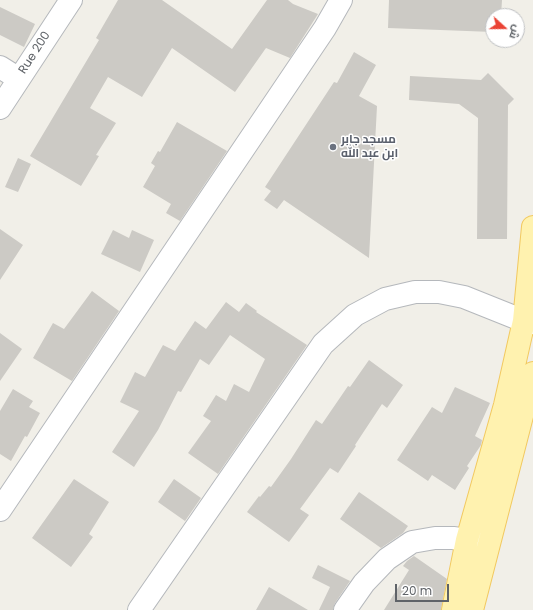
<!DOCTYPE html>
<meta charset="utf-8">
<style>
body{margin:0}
#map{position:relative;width:533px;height:610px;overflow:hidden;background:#f1efe8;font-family:Poppins,Cairo,sans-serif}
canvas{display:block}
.north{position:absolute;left:485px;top:8px;width:40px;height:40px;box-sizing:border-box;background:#fff;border:1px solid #bfc1c3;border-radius:50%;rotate:111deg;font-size:11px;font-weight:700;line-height:16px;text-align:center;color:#5f6368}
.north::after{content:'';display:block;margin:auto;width:14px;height:18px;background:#ea4335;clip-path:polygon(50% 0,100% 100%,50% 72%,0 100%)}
.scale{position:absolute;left:395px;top:584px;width:54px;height:18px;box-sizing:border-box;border:2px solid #5f6368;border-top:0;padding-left:5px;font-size:12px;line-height:14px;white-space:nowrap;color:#5f6368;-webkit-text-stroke:3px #fff;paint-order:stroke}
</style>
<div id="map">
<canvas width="533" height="610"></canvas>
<div class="north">ش</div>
<div class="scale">20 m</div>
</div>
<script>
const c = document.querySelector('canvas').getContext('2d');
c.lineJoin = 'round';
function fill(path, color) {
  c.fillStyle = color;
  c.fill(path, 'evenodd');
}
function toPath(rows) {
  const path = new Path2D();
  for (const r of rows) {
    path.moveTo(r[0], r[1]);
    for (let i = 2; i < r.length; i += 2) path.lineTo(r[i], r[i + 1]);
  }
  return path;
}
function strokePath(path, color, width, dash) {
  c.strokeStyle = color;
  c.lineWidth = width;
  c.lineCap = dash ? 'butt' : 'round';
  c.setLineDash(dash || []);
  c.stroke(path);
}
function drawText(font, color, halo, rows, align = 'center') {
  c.font = font + ' Poppins,Cairo,sans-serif';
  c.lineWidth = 3;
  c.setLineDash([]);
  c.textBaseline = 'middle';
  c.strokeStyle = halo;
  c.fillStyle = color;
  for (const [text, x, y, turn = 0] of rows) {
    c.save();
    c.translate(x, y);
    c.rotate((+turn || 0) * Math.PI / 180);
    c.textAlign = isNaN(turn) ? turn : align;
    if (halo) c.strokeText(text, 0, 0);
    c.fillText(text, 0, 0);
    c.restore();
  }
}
fill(toPath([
 [118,0,162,0,232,49,267,0,288,0,293,4,318,14,290,58,266,48,235,92,172,48,142,97,108,77,90,108,116,123,96,155,99,156,81,186,30,156,99,40,96,38],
 [389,0,502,0,501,16,493,16,493,32,388,28],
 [0,7,35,24,24,47,0,35],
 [354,52,376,65,359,96,377,106,369,258,284,200,277,209,264,200,271,191,265,187,334,82,337,83],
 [488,73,514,99,508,105,507,239,477,239,478,118,459,104,409,100,410,76,481,80],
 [177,122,227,151,180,221,166,213,171,204,143,187,155,166,151,163,158,151,160,152],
 [18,158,31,164,18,192,5,187],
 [0,229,23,245,0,280],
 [113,230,129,238,132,230,154,240,140,272,101,254],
 [92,291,119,311,72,381,33,358,53,323,64,329],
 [226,302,239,312,246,303,257,311,256,312,307,345,218,474,188,453,211,421,203,416,216,395,226,401,234,384,249,392,265,359,230,335,209,365,200,359,181,392,178,391,158,430,134,467,112,452,139,411,120,402,135,372,145,377,163,345,175,351,195,321,206,329],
 [0,333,22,349,0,381],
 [369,360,403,385,387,408,382,404,355,445,356,446,338,473,330,468,300,509,309,515,289,542,247,512,259,496,260,497,269,486,271,487,291,459,316,420,322,424,348,386,350,387],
 [455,387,490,403,475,436,482,440,481,445,467,466,469,468,455,490,432,475,428,481,397,460,432,407,442,413],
 [13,389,33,401,29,407,40,413,27,437,25,436,11,461,0,454,0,411],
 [74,479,109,502,89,534,93,537,71,567,32,538],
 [174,479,201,498,185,521,158,502],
 [359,492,408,526,403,533,381,548,340,519],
 [414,556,447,579,441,610,384,610,409,570,403,566,407,561],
 [318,565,350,581,335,603,333,610,319,610,330,587,312,578],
 [269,587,308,610,256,610]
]), '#cccac5');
const minor = toPath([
 [0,67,19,79],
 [0,108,71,0],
 [0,510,325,28,341,0],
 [139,610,323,344,355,315,385,299,415,292,439,292,464,297,524,321,533,323],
 [345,610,364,583,387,559,412,542,435,538,453,538,467,540,485,545]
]);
const major = toPath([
 [453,610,467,540,505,405,524,321,533,227],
 [472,610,533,373]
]);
strokePath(minor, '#b5b8bc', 24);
strokePath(major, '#f2c960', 24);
strokePath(minor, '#fff', 22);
strokePath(major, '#fff2af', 22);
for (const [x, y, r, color] of [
 [333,147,4,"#6b7280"]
]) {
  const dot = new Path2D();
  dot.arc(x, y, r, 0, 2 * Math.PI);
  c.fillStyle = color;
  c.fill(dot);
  strokePath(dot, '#fff', 1.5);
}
drawText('12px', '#5f6368', '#fff', [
 ["Rue 200",35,53,-57]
]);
drawText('bold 12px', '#5b616d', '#fff', [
 ["مسجد جابر",341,140],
 ["ابن عبد الله",341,154]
], 'left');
</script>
